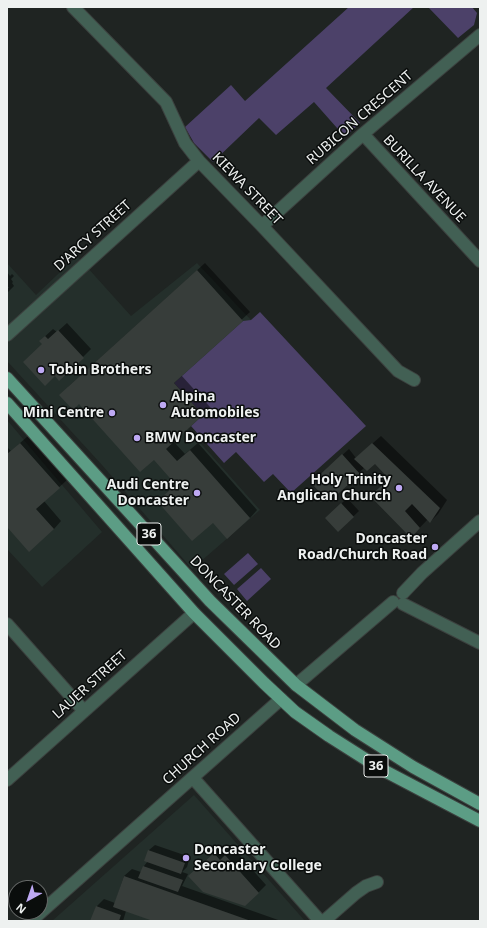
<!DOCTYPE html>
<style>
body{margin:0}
#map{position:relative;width:487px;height:928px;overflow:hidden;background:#1f2422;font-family:"Noto Sans",sans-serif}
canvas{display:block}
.frame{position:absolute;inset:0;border:8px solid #eef1f0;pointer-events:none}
.north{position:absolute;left:8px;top:880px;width:40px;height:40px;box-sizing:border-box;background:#0a0d0c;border:1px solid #656867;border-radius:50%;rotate:220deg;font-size:11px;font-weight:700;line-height:16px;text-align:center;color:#eef1f0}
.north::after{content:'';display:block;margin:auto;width:14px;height:18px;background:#bea9f4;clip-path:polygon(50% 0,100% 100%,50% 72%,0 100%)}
</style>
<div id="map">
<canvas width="487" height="928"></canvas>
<div class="frame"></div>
<div class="north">N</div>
</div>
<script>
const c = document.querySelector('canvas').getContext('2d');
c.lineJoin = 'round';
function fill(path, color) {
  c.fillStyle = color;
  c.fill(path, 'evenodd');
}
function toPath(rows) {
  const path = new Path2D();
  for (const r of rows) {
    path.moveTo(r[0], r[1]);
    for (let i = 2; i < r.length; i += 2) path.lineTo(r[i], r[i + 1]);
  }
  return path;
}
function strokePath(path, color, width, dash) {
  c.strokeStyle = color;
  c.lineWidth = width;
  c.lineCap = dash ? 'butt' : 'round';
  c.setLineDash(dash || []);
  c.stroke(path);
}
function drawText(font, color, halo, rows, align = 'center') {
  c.font = font + ' "Noto Sans",sans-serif';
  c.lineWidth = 3;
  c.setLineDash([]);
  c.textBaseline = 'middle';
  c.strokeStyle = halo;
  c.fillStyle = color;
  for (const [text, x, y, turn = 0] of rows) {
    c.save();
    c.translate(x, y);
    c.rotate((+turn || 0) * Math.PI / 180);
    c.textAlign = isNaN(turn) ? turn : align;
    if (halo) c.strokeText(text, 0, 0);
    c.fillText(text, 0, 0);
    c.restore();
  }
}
fill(toPath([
 [77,256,131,316,197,263,251,320,174,383,203,415,188,429,260,510,192,569,102,465,7,361,7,263,36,295],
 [7,420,102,532,42,587,7,549],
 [194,795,305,921,52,921]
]), '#242f2b');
fill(toPath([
 [349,7,414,7,326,88,360,123,345,137,314,102,276,135,259,118,213,162,194,143,185,127,231,85,245,101],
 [428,7,472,7,477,13,474,25,458,38],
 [260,312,366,426,291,493,273,474,264,482,236,452,224,463,191,426,203,415,174,383,243,321,251,320],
 [248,553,258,564,234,585,224,574],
 [261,568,271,579,247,601,237,589]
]), '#4c4169');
fill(toPath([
 [205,263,250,312,181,375,210,407,173,441,185,454,198,443,257,510,250,518,177,485,154,458,68,387],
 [7,272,10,276,12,274,14,276,11,279,13,282,12,283,14,286,7,293,7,288,9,288,7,285],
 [67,323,91,349,83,357,43,344,40,341,53,329,57,332],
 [28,436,67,480,44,501,61,521,54,529,7,525,7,447,11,451],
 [381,436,447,500,438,514,430,522,428,519,411,537,390,479,376,462,365,467,329,501,318,477,349,449,356,458],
 [347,498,359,511,338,531,327,518],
 [155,845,190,857,187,867,182,872,188,874,182,886,281,921,156,921,126,911,123,921,91,921,96,907,104,899,115,903,124,876,132,869,141,872,144,866,148,861,149,850],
 [222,846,228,853,233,848,266,885,258,893,197,868]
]), '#0007');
fill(toPath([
 [197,270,243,321,174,383,203,415,166,449,177,461,190,450,250,518,227,539,213,523,192,541,157,501,176,485,154,460,140,472,79,404,73,410,59,395],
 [58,330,84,358,59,381,55,376,45,386,23,362,42,344,39,341,45,336,48,339],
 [20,443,60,488,36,509,54,529,29,552,7,527,7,454],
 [372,443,440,508,430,523,412,504,405,511,420,528,411,538,370,496,389,479,375,464,367,471,354,459],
 [342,454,360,474,329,502,311,483],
 [341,503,354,517,338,532,325,518],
 [148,850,185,863,181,874,144,861],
 [214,853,220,860,225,855,259,893,245,906,203,892,188,876],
 [143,866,183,880,178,892,138,878],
 [124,876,251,921,153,921,113,907],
 [96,906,121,915,119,921,90,921]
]), '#373d3a');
const minor = toPath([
 [73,7,166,102,185,143,199,161,262,226,398,371,414,380],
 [363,134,480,261],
 [262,226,363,134,480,35],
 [7,335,199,161],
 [403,593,422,573,480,521],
 [403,604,480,643],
 [7,624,84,711],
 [296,685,393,602],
 [193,778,320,921],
 [7,780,194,613],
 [31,921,281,699],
 [324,921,356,893,366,886,377,882]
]);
const major = toPath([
 [7,378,210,601,296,685,355,730,413,767,480,804],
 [7,403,194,613,264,683,295,712,329,736,381,769,480,821]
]);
strokePath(minor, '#3c413f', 14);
strokePath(major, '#3c413f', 14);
strokePath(minor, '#426054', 12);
strokePath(major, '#5c9d85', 12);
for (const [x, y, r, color] of [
 [41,370,4,"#bea9f4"],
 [163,405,4,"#bea9f4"],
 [112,413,4,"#bea9f4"],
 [137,438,4,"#bea9f4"],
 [399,488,4,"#bea9f4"],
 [197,493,4,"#bea9f4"],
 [435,547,4,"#bea9f4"],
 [186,858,4,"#bea9f4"]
]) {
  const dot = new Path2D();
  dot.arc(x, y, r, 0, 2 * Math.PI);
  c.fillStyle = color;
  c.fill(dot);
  strokePath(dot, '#0a0d0c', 1.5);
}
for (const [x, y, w] of [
 [149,534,24],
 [376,766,24]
]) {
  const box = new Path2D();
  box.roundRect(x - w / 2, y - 11, w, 22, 3);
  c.fillStyle = '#0a0d0c';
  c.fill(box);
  strokePath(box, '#eef1f0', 1);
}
drawText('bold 13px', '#eef1f0', null, [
 ["36",149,534],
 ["36",376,766]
]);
drawText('14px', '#eef1f0', '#0a0d0c', [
 ["RUBICON CRESCENT",360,118,-41],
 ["BURILLA AVENUE",424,179,47],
 ["KIEWA STREET",247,189,46],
 ["D'ARCY STREET",93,236,-42],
 ["DONCASTER ROAD",235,603,46],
 ["LAUER STREET",90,685,-42],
 ["CHURCH ROAD",202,749,-42]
]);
drawText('bold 14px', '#eef1f0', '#0a0d0c', [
 ["Tobin Brothers",49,370],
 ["Alpina",171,397],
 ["Automobiles",171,413],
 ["Mini Centre",104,413,"right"],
 ["BMW Doncaster",145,438],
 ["Holy Trinity",391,480,"right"],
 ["Anglican Church",391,496,"right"],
 ["Audi Centre",189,485,"right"],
 ["Doncaster",189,501,"right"],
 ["Doncaster",427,539,"right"],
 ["Road/Church Road",427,555,"right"],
 ["Doncaster",194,850],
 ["Secondary College",194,866]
], 'left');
</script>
